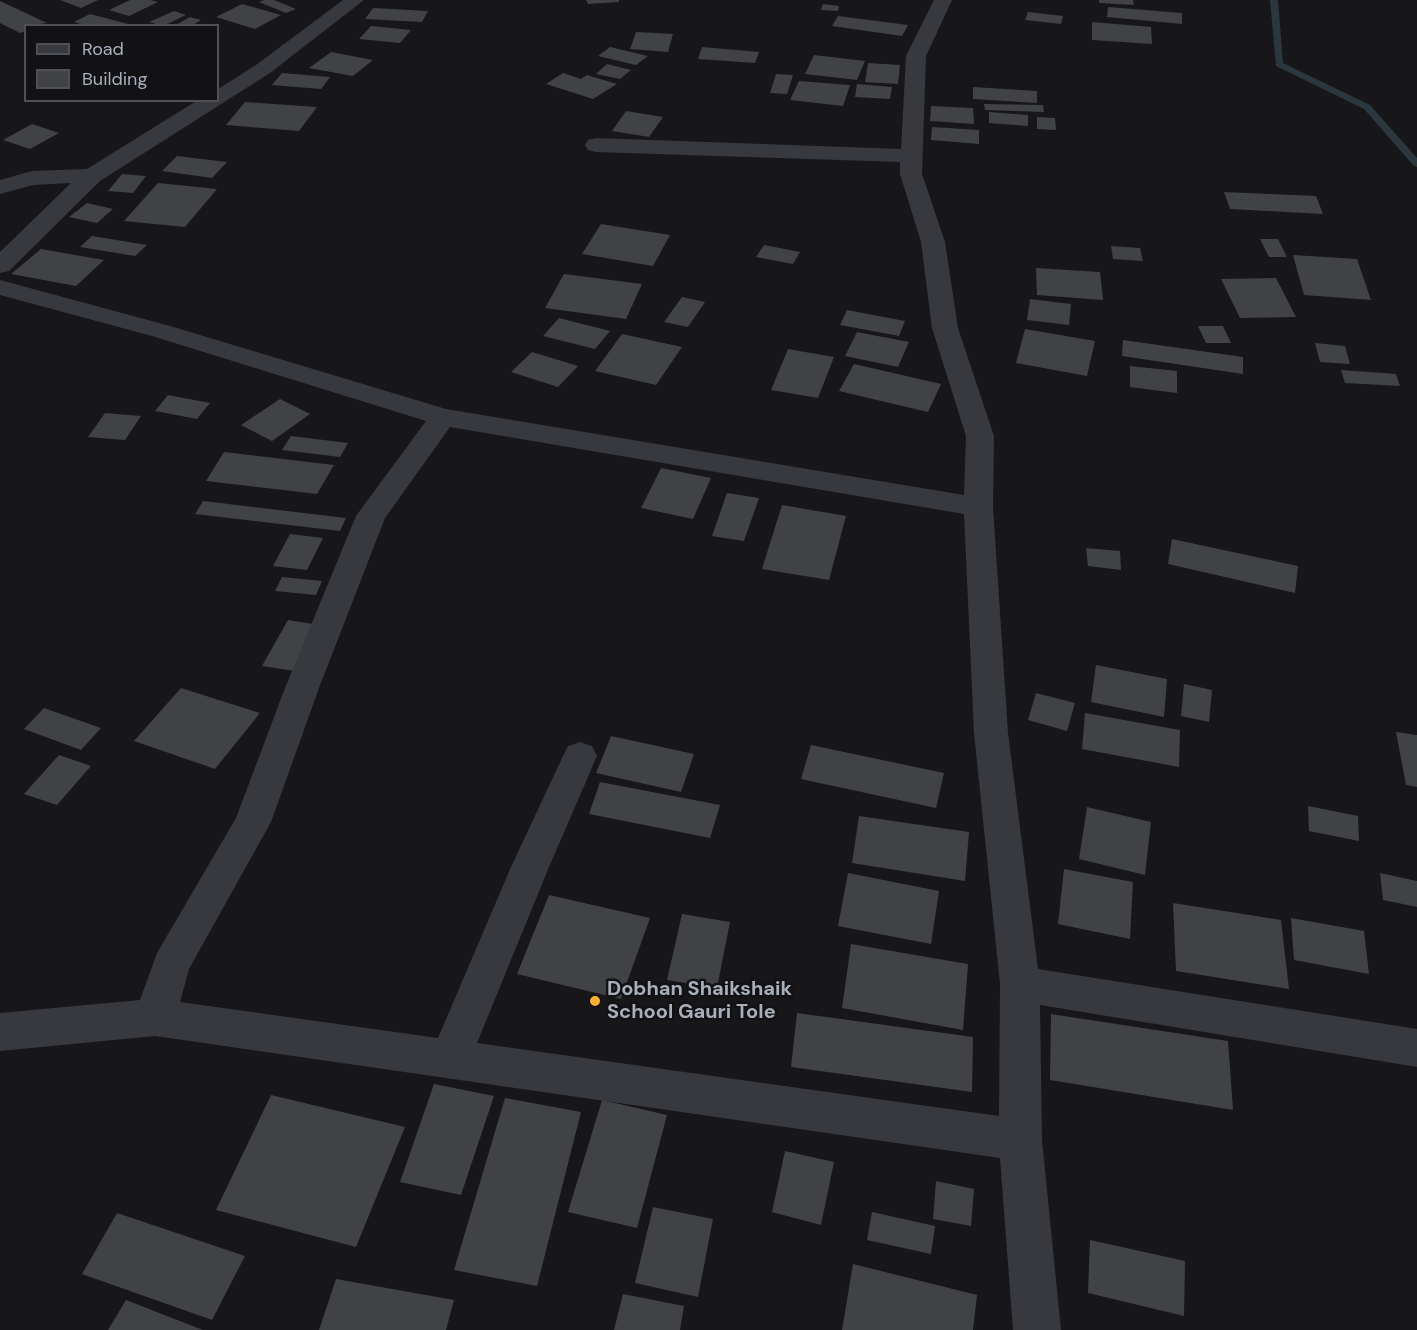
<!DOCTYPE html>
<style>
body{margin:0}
#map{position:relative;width:1417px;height:1330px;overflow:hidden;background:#171719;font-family:"DM Sans",sans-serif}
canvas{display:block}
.legend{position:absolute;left:24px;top:24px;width:195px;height:78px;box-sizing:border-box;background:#121214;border:2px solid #4e5056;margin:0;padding:8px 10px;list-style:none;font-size:18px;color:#a8aeba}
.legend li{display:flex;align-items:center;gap:12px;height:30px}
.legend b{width:30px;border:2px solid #4e5056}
</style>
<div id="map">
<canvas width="1417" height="1330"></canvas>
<ul class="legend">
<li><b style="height:8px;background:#37393f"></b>Road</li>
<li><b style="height:16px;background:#414246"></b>Building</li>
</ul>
</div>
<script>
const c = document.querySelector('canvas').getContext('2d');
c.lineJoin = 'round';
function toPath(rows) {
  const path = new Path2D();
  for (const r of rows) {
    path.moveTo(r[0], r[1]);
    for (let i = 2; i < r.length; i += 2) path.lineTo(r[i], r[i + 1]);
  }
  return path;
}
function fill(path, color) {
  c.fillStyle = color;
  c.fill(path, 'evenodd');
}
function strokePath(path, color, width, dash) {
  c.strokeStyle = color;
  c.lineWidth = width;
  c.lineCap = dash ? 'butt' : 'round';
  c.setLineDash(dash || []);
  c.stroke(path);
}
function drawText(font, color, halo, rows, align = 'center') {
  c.font = font + ' "DM Sans",sans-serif';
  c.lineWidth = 5;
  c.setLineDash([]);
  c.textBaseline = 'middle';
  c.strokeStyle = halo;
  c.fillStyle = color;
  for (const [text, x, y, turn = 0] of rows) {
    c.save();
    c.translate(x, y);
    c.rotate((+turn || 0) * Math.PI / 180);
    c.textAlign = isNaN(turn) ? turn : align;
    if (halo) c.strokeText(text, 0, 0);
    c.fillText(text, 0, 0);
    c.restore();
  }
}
fill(toPath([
 [1270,0,1278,0,1283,63,1370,105,1417,158,1417,167,1414,166,1364,109,1276,66,1270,0]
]), '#2b373e');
fill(toPath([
 [60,0,98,0,81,8],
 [130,0,150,0,158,2,129,16,109,10],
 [264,0,274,0,296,9,286,13,259,2],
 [586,0,619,0,619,2,588,4],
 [1099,0,1133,0,1134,5,1099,3],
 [0,1,47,23,26,26,26,31,20,33,0,23],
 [242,4,281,15,255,29,216,17],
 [823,4,839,6,838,11,821,10],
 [1108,7,1182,13,1182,24,1107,17],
 [373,8,428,11,422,22,365,19],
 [174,11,186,15,163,26,149,22],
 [1028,12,1063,16,1061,24,1025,20],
 [90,14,132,25,132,26,86,26,74,22],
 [838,16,908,25,902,36,832,26],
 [190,17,201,20,191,26,174,26],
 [1092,22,1151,27,1152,44,1092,40],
 [371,26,411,30,400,43,359,39],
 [636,32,673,34,668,52,630,49],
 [610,47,648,56,636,65,598,56],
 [702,47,759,52,755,63,698,59],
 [331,52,373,60,353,76,309,68],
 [814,55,865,61,857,80,805,74],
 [868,63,900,65,898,84,865,82],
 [607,64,631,70,620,79,596,74],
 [282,73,330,77,321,89,272,85],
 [563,73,581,79,587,75,617,84,593,99,546,84],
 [776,74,793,75,787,94,770,93],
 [799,81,850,85,843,106,790,100],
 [857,84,892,87,890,99,855,97],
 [973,87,1037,91,1037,103,973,99],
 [245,102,317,107,299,131,226,125],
 [984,104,1043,105,1044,112,985,110],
 [931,106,973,108,974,124,930,121],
 [626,111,663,117,649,137,612,131],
 [989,112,1028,115,1028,126,989,123],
 [1037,117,1055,118,1056,130,1037,129],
 [32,124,59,133,30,149,3,140],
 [932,127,979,130,979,144,931,140],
 [177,156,227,162,212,178,162,171],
 [122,174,146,176,133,193,108,191],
 [158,183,217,189,185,227,124,221],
 [1224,192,1316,196,1323,214,1230,209],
 [87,203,113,209,97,223,69,217],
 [601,224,670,235,653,266,582,254],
 [92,236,147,245,135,256,80,247],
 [1260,239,1278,239,1287,257,1269,257],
 [764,245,800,252,793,264,756,257],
 [1111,246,1140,248,1143,261,1113,259],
 [41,249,104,260,76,286,11,274],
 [1293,255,1357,259,1371,300,1304,295],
 [1036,268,1100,272,1103,300,1037,295],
 [564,274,642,284,626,319,545,308],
 [1276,278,1296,317,1240,318,1221,279],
 [682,297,705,302,688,327,664,322],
 [1030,299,1071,304,1069,325,1027,320],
 [847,310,905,321,899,336,840,325],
 [559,318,610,331,595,349,543,336],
 [1198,326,1223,326,1231,343,1206,343],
 [1025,329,1095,341,1087,376,1016,363],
 [857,332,909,342,898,367,845,356],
 [622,334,682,347,656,385,595,371],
 [1123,340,1243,357,1243,374,1122,356],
 [1315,343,1345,346,1350,364,1320,362],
 [788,349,834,357,818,398,771,390],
 [532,352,578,366,558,387,511,372],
 [854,364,941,384,928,412,839,391],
 [1130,366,1177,371,1177,393,1130,387],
 [1341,370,1396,374,1400,386,1345,383],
 [168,395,210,403,197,419,155,411],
 [280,399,310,414,272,441,241,425],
 [105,413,141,416,125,440,88,437],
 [291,436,348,443,340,457,282,450],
 [224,452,334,465,317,494,206,481],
 [661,468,711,478,693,519,641,508],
 [727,493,759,498,744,541,712,536],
 [203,501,346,518,340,531,195,514],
 [782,505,846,516,829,580,762,569],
 [290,534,323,538,307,570,273,566],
 [1172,539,1298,566,1295,593,1168,564],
 [1086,548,1120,551,1121,570,1088,566],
 [282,577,322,581,316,595,275,591],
 [288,620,320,625,295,671,262,666],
 [1096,665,1167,679,1164,717,1091,702],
 [1184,684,1212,690,1209,722,1181,716],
 [181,688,260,713,215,769,134,741],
 [1036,693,1075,703,1067,731,1028,720],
 [44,708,101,728,81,750,24,729],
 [1085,713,1180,730,1179,767,1082,749],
 [1396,732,1417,735,1417,787,1406,785],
 [611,736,694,754,681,792,596,773],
 [811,745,944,773,936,808,801,779],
 [59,755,91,766,57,805,24,794],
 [600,782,720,805,710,838,589,814],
 [1308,806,1358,816,1359,841,1309,831],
 [1087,807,1151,822,1145,875,1079,859],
 [859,816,969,832,965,881,852,863],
 [1064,869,1133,882,1130,939,1058,924],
 [848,873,939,891,931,944,838,926],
 [1380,873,1417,881,1417,907,1383,900],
 [549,895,650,918,621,999,517,974],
 [1173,903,1281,920,1289,989,1176,971],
 [682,914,730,922,717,988,667,980],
 [1291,918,1364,931,1369,974,1294,960],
 [851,944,968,964,963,1030,842,1008],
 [797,1013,973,1037,972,1092,791,1067],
 [1051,1014,1228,1041,1233,1110,1050,1080],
 [434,1084,494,1096,461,1195,400,1182],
 [271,1095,405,1127,356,1247,216,1210],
 [505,1098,581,1112,537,1286,454,1270],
 [602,1100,667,1115,637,1228,568,1212],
 [785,1151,834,1162,821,1225,772,1212],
 [936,1181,974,1189,971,1226,933,1219],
 [653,1207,713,1219,698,1297,635,1283],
 [872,1212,935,1226,931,1254,867,1240],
 [117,1213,245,1256,212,1320,82,1274],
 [1090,1240,1185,1261,1184,1316,1088,1293],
 [853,1264,977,1295,973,1330,842,1330],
 [336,1279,454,1300,446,1330,319,1330],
 [623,1294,684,1306,680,1330,614,1330],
 [126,1300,203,1330,108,1330]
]), '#414246');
fill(toPath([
 [343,0,364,0,270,73,100,181,9,271,0,273,0,252,71,183,33,185,0,194,0,180,32,171,87,169,198,100,218,100,218,89,256,65,343,0],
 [934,0,952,0,926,56,922,174,945,242,958,328,994,436,993,507,1008,733,1038,969,1417,1029,1417,1067,1040,1005,1042,1140,1061,1330,1013,1330,1000,1158,155,1036,0,1051,0,1013,140,1000,157,953,236,818,285,688,356,516,426,421,152,336,0,295,0,280,170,326,446,409,964,495,966,436,932,328,921,242,900,174,900,162,596,152,588,150,585,145,588,140,596,138,901,149,906,56,934,0],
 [450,427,964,514,974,733,1000,984,999,1116,477,1043,549,867,597,756,592,746,580,742,568,746,563,756,511,867,438,1038,180,1002,189,969,271,822,319,688,385,518,450,427]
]), '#37393f');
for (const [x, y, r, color] of [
 [595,1001,6,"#ffb129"]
]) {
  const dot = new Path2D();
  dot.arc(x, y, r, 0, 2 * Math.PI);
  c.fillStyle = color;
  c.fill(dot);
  strokePath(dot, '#121214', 2);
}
drawText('bold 20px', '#a8aeba', '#121214', [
 ["Dobhan Shaikshaik",607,990],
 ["School Gauri Tole",607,1013]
], 'left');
</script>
